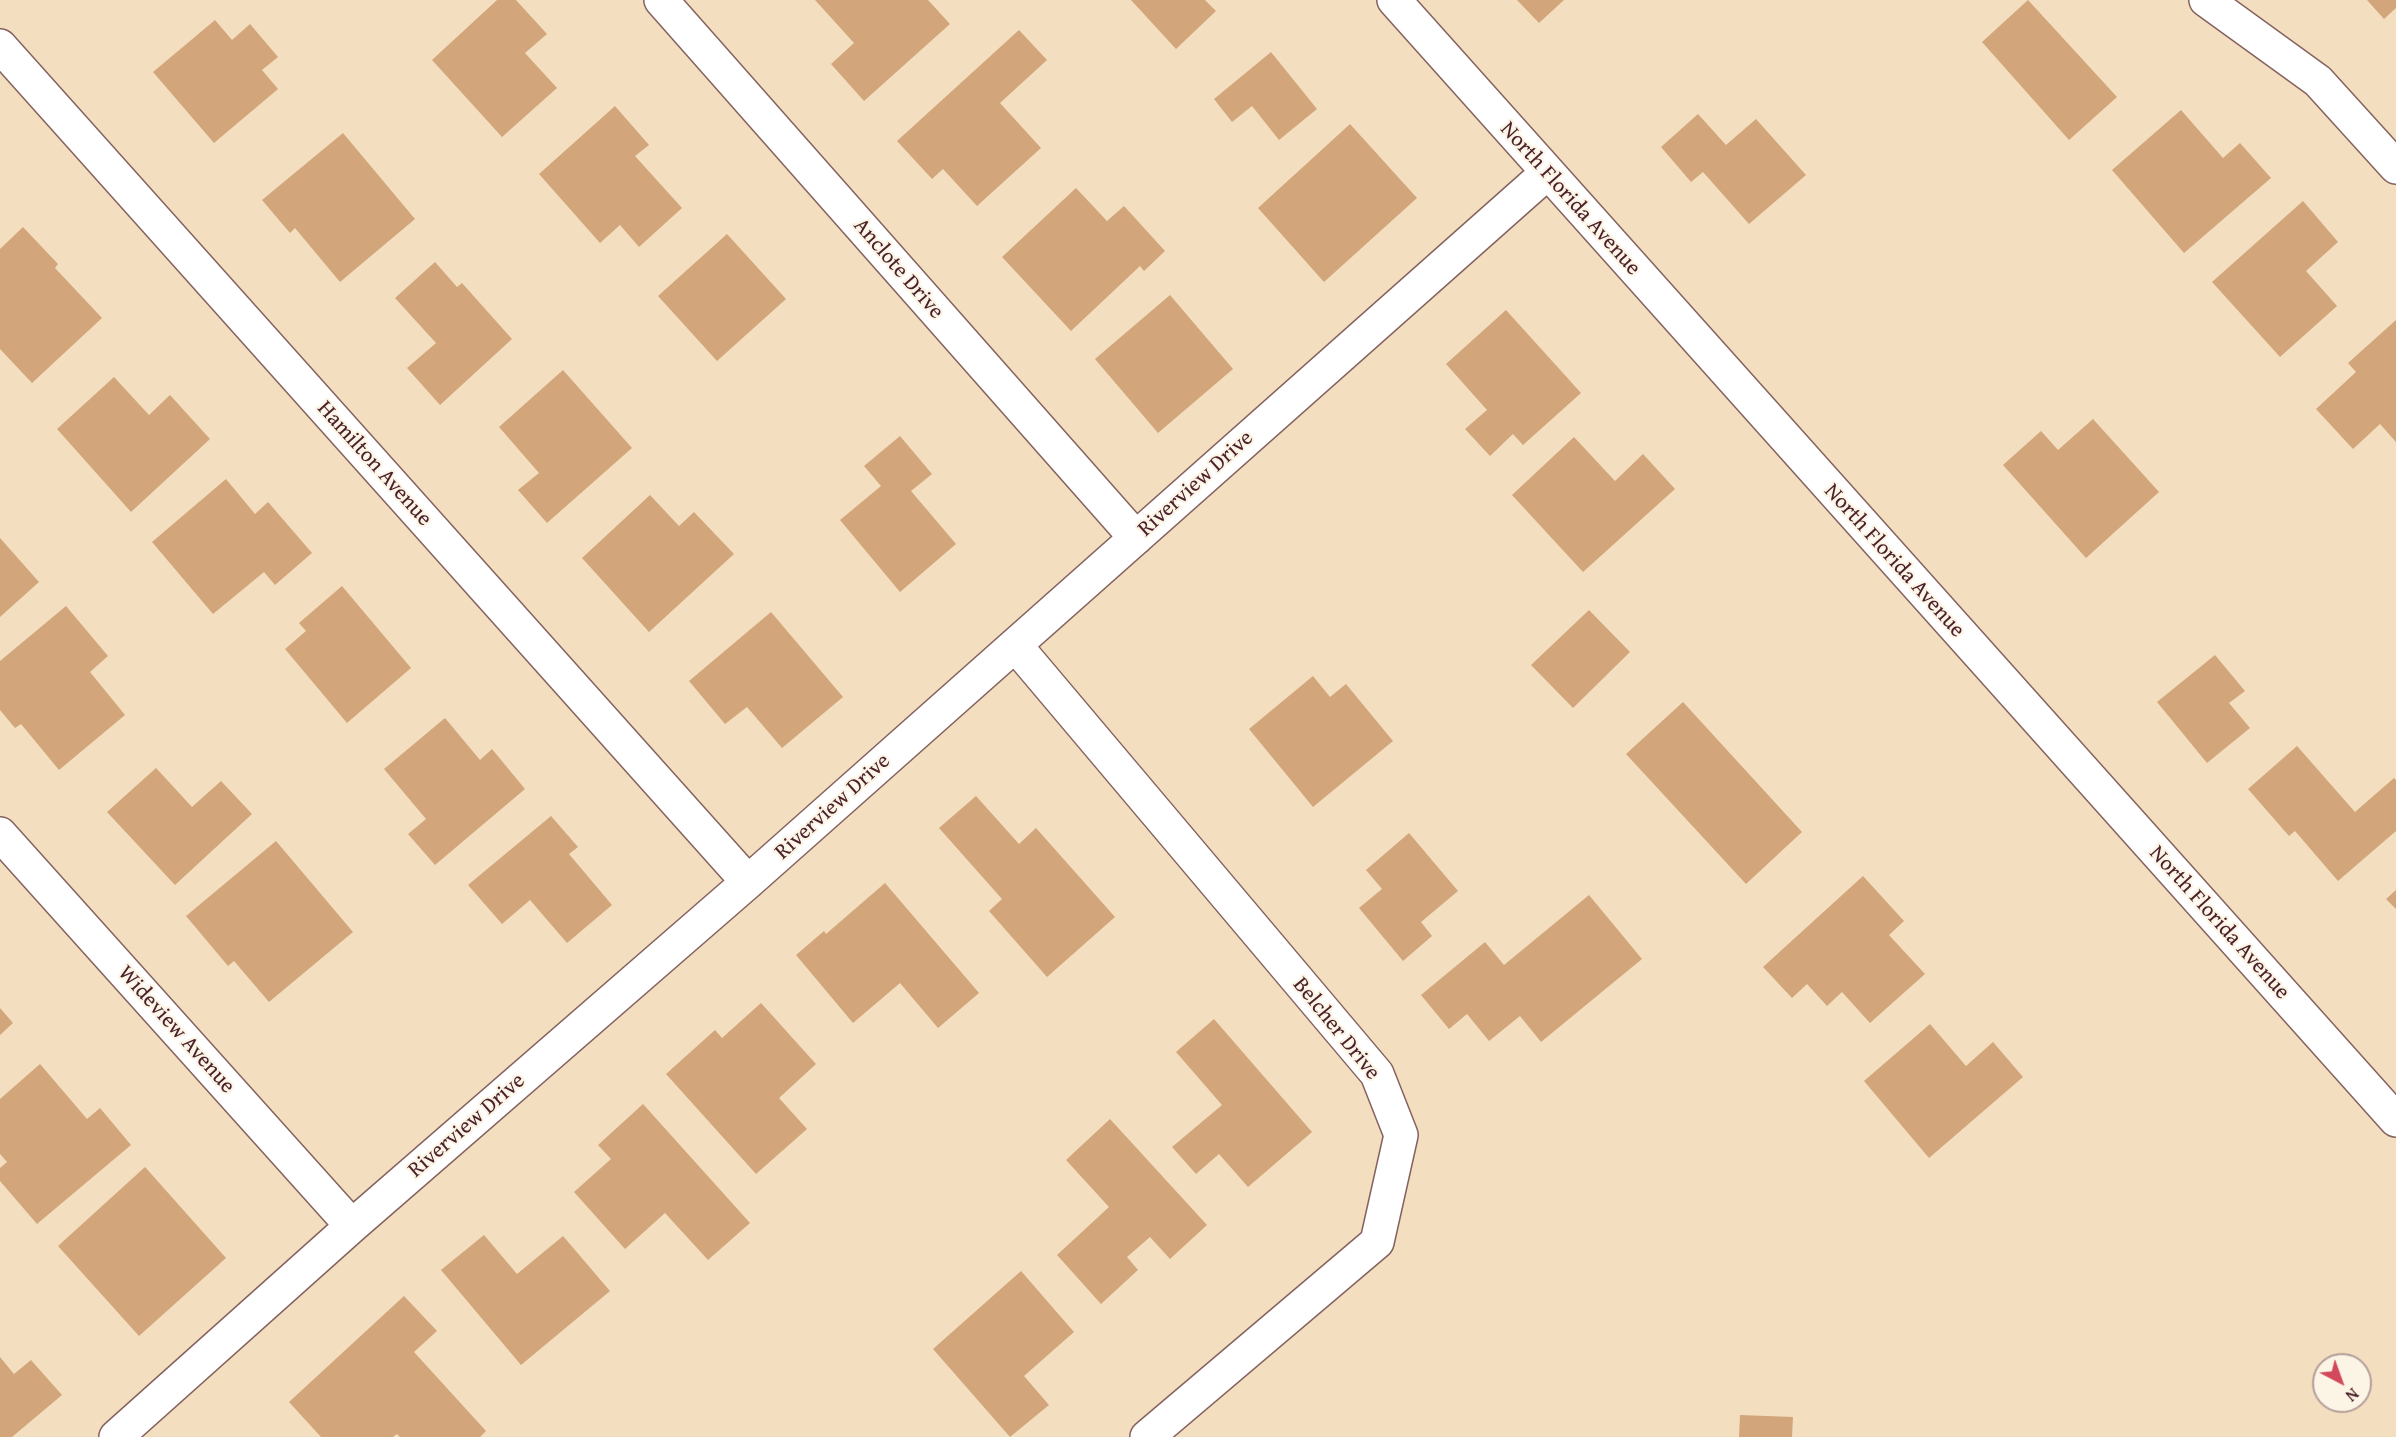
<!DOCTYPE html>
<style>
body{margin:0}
#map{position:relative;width:2396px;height:1437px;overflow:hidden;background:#f3dec0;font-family:"Gentium Book Plus",serif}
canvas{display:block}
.north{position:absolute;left:2312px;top:1353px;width:60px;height:60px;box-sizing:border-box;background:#fcf5e5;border:2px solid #b59f9b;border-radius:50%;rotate:139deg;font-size:16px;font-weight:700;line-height:24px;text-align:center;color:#4a1f2b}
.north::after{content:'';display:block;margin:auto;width:21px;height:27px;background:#d1495b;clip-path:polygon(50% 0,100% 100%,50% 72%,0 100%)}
</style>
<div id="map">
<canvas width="2396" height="1437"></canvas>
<div class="north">N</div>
</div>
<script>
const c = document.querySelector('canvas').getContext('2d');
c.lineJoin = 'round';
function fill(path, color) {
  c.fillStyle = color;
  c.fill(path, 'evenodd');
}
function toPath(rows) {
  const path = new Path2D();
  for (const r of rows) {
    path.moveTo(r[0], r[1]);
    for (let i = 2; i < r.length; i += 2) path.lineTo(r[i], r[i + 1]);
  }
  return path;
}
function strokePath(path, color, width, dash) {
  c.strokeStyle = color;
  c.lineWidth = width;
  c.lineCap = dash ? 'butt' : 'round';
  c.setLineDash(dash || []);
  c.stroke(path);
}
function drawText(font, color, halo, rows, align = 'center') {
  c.font = font + ' "Gentium Book Plus",serif';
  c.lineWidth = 4.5;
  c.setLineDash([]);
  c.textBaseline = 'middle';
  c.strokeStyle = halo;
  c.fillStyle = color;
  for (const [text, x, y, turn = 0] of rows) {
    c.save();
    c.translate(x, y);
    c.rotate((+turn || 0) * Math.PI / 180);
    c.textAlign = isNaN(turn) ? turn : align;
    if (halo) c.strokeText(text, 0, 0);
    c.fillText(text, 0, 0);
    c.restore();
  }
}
fill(toPath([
 [497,0,516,0,547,34,525,53,557,88,502,137,432,60],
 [815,0,928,0,950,24,864,101,831,64,854,43],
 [1131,0,1205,0,1216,11,1176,49],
 [1517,0,1564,0,1539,23],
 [2028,0,2117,97,2069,140,1982,42],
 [2367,0,2396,0,2396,8,2384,19],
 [215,20,232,40,250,24,278,57,262,70,278,89,214,143,153,72],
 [1019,30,1047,60,1000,103,1041,148,977,206,943,169,932,179,897,141],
 [1271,52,1317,109,1279,140,1252,106,1232,122,1214,99],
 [615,106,649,145,635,156,682,208,639,247,620,225,600,243,539,174],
 [2181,110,2223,158,2240,143,2271,178,2184,253,2112,170],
 [1698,114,1726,145,1756,119,1806,175,1749,224,1703,172,1691,182,1661,147],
 [1350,124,1417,198,1324,282,1258,208],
 [343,133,415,219,340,282,295,228,290,233,262,200],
 [1076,188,1107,221,1124,206,1165,251,1144,271,1140,266,1071,331,1002,257],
 [2303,201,2338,242,2306,271,2337,306,2280,357,2212,282],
 [23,227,58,264,55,268,102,318,32,383,0,349,0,249],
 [727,234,786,299,717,361,658,296],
 [435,262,457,287,462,283,512,339,440,405,407,368,436,343,395,298],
 [1170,295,1233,369,1158,433,1095,359],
 [1506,310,1581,393,1523,445,1513,434,1490,456,1465,429,1487,410,1446,364],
 [2396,320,2396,442,2380,424,2353,449,2316,409,2356,372,2348,363],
 [563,370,632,448,547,523,518,490,539,473,499,427],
 [114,377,149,415,170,395,210,439,131,512,57,429],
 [2093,419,2159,492,2086,558,2003,465,2041,431,2058,450],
 [900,436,932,474,911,491,956,544,900,592,840,520,881,486,864,466],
 [1574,437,1615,481,1643,454,1675,489,1583,572,1512,495],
 [226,479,255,514,268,502,312,553,275,585,264,572,213,614,152,542],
 [650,495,679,526,694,512,734,554,649,632,582,558],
 [0,538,39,582,0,617],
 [342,586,411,668,347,723,285,649,306,631,299,623],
 [66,606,108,656,90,672,125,715,59,770,21,724,15,728,0,710,0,661],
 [1589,610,1630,652,1573,708,1531,665],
 [771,612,843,697,782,748,747,707,725,724,689,681],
 [2215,655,2245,691,2229,703,2250,728,2207,763,2157,702],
 [1313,676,1330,697,1346,684,1393,741,1313,807,1249,729],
 [1683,702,1802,832,1746,884,1626,754],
 [445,718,480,760,492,749,525,789,435,865,408,834,426,819,384,769],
 [2297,746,2355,812,2394,778,2396,780,2396,831,2338,881,2295,831,2289,836,2248,789],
 [156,768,192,807,221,781,252,814,175,885,107,812],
 [976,796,1019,844,1036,828,1115,917,1047,977,989,911,1002,899,939,828],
 [551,816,578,847,569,854,612,905,567,943,530,900,502,924,468,885],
 [1409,833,1458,891,1421,922,1432,936,1403,961,1359,908,1382,889,1366,870],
 [276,841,353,932,269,1002,234,961,228,966,186,916],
 [1863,876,1904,921,1889,935,1925,974,1870,1023,1842,992,1827,1006,1807,984,1792,998,1763,967],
 [885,883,979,993,938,1028,900,983,853,1023,796,955,824,931,826,934],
 [2396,890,2396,909,2386,899],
 [1589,895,1642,959,1541,1042,1520,1016,1489,1041,1467,1014,1449,1029,1421,995,1485,942,1504,965],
 [761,1003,816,1064,779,1098,807,1129,756,1174,666,1074,715,1030,722,1038],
 [0,1008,13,1023,0,1035],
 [1214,1019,1312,1132,1248,1187,1219,1154,1196,1174,1172,1147,1222,1105,1176,1052],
 [1930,1024,1966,1066,1993,1042,2023,1077,1929,1158,1864,1081],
 [40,1064,87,1119,100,1108,131,1145,37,1224,0,1181,0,1168,7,1162,0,1154,0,1099],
 [643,1104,750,1223,708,1260,665,1213,625,1249,574,1192,611,1159,598,1145],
 [1110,1119,1207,1225,1170,1259,1150,1237,1127,1257,1138,1270,1101,1304,1057,1255,1109,1207,1066,1160],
 [145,1167,226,1258,139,1336,58,1246],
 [484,1235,517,1274,563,1236,610,1291,521,1365,441,1270],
 [1021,1271,1074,1332,1024,1376,1049,1405,1010,1437,933,1349],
 [404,1296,437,1331,414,1352,486,1431,480,1437,400,1437,397,1434,393,1437,321,1437,289,1402],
 [0,1357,14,1374,31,1360,62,1395,12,1437,0,1437],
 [1740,1415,1793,1417,1792,1437,1739,1437]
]), '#d2a67a');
const minor = toPath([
 [661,0,1136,538],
 [1394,0,2396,1120],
 [2206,0,2318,81,2396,167],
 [0,46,748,882],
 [1015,645,1377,1074,1401,1135,1377,1242,1147,1437],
 [0,834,352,1226],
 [116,1437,352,1226,748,882,1547,173]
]);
strokePath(minor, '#85625f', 36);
strokePath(minor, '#fff', 33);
drawText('22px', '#4a1f2b', '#fcf5e5', [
 ["North Florida Avenue",1570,199,48],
 ["Anclote Drive",898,269,49],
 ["Hamilton Avenue",374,464,48],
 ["Riverview Drive",1196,484,-42],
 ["North Florida Avenue",1894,561,48],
 ["Riverview Drive",833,807,-42],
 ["North Florida Avenue",2219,923,48],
 ["Belcher Drive",1336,1029,51],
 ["Wideview Avenue",176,1030,48],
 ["Riverview Drive",467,1126,-41]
]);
</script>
